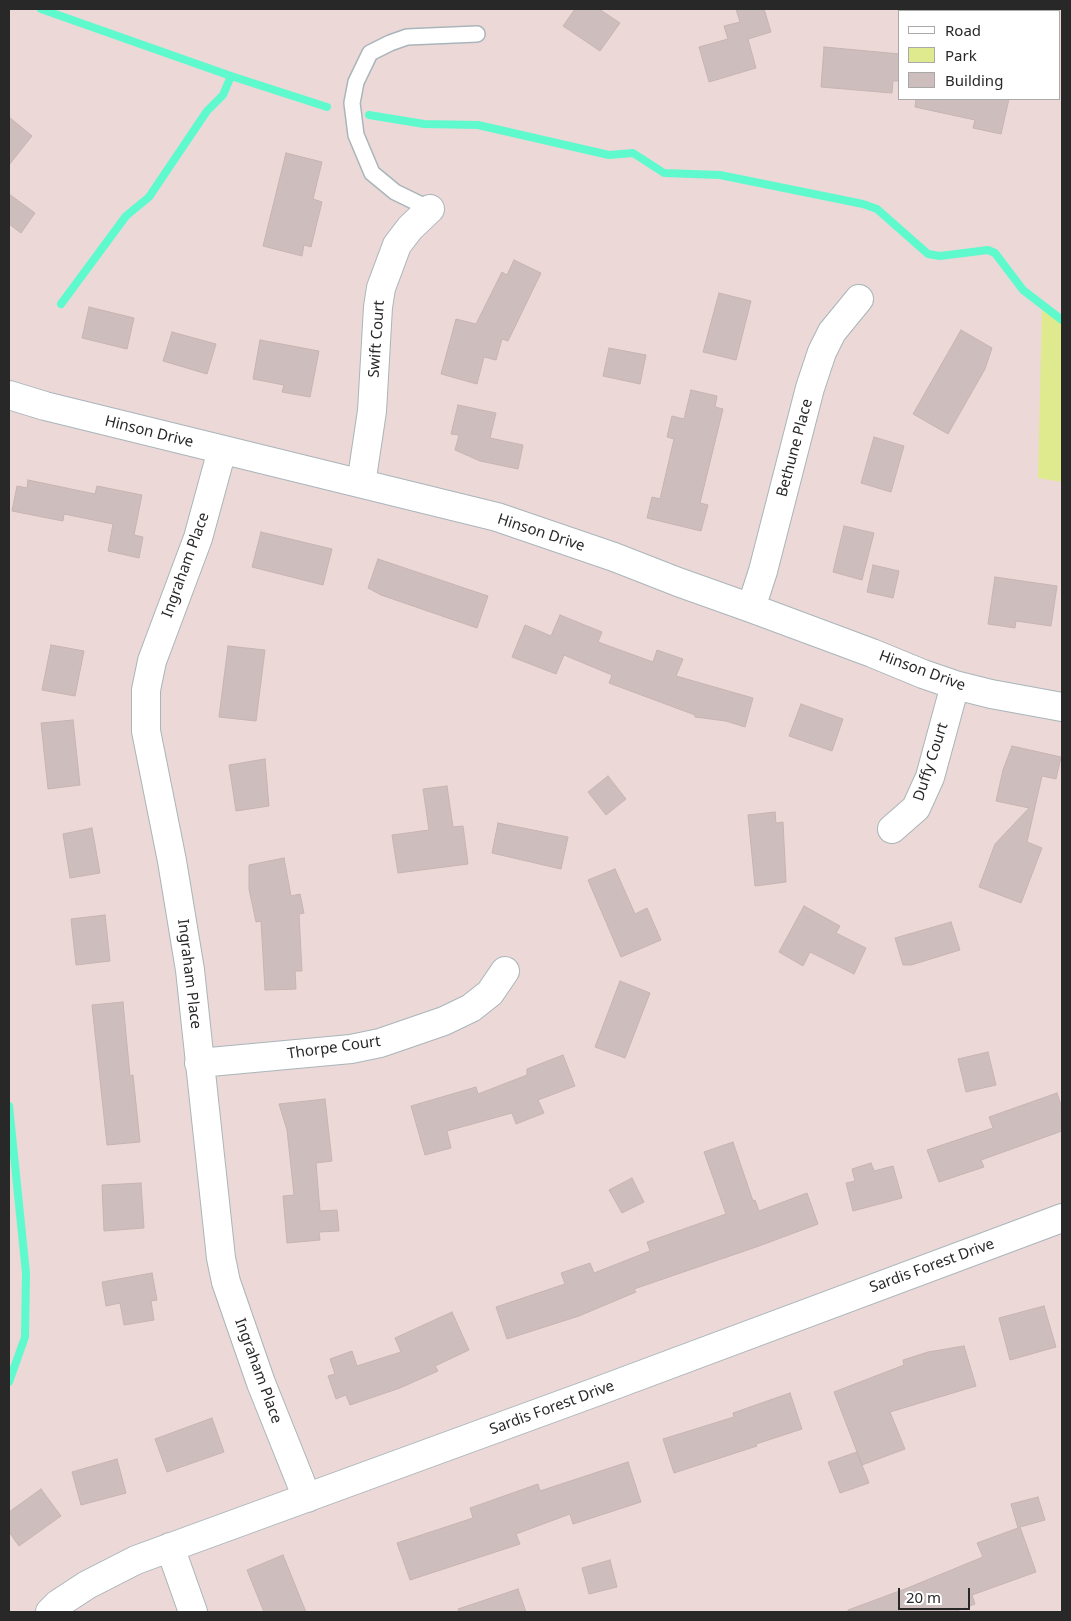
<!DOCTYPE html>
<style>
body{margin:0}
#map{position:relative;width:1071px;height:1621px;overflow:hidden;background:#ecd8d7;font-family:"Noto Sans",sans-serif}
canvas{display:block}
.frame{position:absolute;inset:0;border:10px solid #282828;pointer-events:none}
.legend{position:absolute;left:898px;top:10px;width:162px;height:90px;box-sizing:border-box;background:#fff;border:1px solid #a9a9a9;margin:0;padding:6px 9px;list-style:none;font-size:15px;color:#282828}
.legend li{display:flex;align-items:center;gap:10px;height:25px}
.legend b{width:25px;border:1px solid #a9a9a9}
.scale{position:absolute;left:898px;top:1588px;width:72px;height:22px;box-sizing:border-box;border:2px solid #282828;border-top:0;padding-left:6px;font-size:15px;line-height:18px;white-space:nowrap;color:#282828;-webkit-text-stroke:4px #fff;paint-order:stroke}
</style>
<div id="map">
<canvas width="1071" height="1621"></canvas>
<div class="frame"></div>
<ul class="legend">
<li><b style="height:6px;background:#fff"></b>Road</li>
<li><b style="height:14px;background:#dfe98d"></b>Park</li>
<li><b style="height:14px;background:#cdbebd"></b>Building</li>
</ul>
<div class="scale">20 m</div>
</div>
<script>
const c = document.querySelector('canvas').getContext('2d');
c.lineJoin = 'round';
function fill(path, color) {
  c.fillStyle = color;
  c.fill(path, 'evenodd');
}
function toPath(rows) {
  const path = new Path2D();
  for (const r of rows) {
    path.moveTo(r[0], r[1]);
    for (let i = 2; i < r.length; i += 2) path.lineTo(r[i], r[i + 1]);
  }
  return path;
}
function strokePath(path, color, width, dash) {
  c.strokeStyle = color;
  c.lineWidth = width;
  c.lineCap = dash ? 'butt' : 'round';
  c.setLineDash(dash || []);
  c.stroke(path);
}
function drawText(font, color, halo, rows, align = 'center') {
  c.font = font + ' "Noto Sans",sans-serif';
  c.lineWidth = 4;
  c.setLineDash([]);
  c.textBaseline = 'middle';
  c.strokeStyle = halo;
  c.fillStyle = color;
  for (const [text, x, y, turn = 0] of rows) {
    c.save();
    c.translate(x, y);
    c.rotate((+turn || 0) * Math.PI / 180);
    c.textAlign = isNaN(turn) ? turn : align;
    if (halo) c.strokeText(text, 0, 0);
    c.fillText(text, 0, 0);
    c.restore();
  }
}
fill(toPath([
 [1042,310,1062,324,1062,482,1038,478]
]), '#dfe98d');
strokePath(toPath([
 [41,9,231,76,327,107],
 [369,115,424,124,478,125,609,155,633,153,664,173,720,175,863,204,877,209,928,254,940,256,988,250,995,253,1023,290,1062,320],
 [61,304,126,216,149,197,207,111,223,95,231,76],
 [9,1106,26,1273,25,1337,9,1382]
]), '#5eface', 8);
const building = toPath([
 [575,9,599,9,620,23,600,51,563,26,575,9],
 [736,9,764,9,771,32,748,39,756,68,709,82,699,47,728,39,724,26,740,22,736,9],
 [824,47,900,54,900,81,893,81,892,93,821,87,824,47],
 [916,99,1009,99,1001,134,973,128,975,120,915,107,916,99],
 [9,117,32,136,9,165,9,117],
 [286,153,322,162,313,199,322,202,311,247,304,245,302,256,263,246,286,153],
 [9,194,35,213,21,233,9,224,9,194],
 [514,260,541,273,508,341,502,339,496,360,484,357,477,384,441,374,456,319,476,324,502,272,507,275,514,260],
 [719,293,751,301,736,360,703,352,719,293],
 [89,307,134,318,127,349,82,338,89,307],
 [961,330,992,348,985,369,948,434,913,414,961,330],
 [172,332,216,344,207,374,163,361,172,332],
 [260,340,319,351,310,397,282,392,284,385,253,379,260,340],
 [609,348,646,355,640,384,603,376,609,348],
 [691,390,717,396,715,407,723,409,700,503,708,505,701,531,647,518,652,497,660,499,674,439,667,437,672,416,684,419,691,390],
 [458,405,496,413,490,438,523,445,518,469,480,461,455,450,459,435,451,434,458,405],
 [874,437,904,446,891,492,861,483,874,437],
 [28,480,95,494,97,486,142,495,134,535,143,537,139,558,108,551,113,524,64,514,63,521,12,511,17,486,27,488,28,480],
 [844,526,874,533,862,580,833,572,844,526],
 [261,532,332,549,323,585,252,567,261,532],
 [378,559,488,596,477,628,381,595,368,588,378,559],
 [873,565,899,571,893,598,867,592,873,565],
 [995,577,1057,586,1051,626,1016,621,1015,628,988,624,995,577],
 [560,615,602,632,598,642,653,662,657,650,683,659,676,676,753,698,745,727,726,721,695,717,695,715,609,683,612,675,564,655,556,674,512,657,525,625,551,636,560,615],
 [51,645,84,651,75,696,42,690,51,645],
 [228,646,265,650,256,721,219,717,228,646],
 [801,704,843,719,832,751,789,736,801,704],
 [73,720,80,785,48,789,41,723,73,720],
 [1012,746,1061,757,1056,779,1042,776,1027,842,1042,848,1021,903,979,887,995,844,1029,808,996,801,1003,770,1012,746],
 [265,759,269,806,236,811,229,765,265,759],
 [608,776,626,799,606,815,588,792,608,776],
 [447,786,453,827,463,826,468,864,398,873,392,835,429,830,423,789,447,786],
 [775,812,776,823,783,822,786,882,755,886,748,815,775,812],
 [498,823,568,837,561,869,492,853,498,823],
 [92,828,100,873,70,878,63,834,92,828],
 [284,858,291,896,300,894,304,913,299,914,302,971,295,971,296,989,265,990,261,921,256,922,249,889,249,865,284,858],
 [615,869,635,914,647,908,661,940,621,957,588,880,615,869],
 [804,906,840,926,836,933,866,948,854,974,810,952,803,966,779,952,804,906],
 [105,915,110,961,76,965,71,919,105,915],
 [951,922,960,950,911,965,903,965,895,938,951,922],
 [620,981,650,993,625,1058,595,1047,620,981],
 [123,1002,130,1076,133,1075,140,1142,107,1145,92,1005,123,1002],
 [988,1052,996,1085,966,1092,958,1059,988,1052],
 [563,1055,575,1086,538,1100,544,1113,516,1124,512,1113,447,1131,451,1148,425,1155,411,1106,476,1087,478,1094,527,1075,527,1069,563,1055],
 [1057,1093,1062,1108,1062,1131,981,1160,984,1167,939,1182,927,1150,993,1128,989,1117,1057,1093],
 [325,1099,332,1161,316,1163,320,1211,337,1210,339,1231,319,1232,320,1240,287,1243,283,1196,294,1195,287,1130,279,1104,325,1099],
 [733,1142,753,1201,755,1200,759,1211,807,1193,818,1224,759,1246,634,1289,636,1292,579,1316,507,1339,496,1307,565,1284,561,1273,590,1263,594,1273,650,1251,647,1242,726,1214,704,1152,733,1142],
 [871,1163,874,1171,893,1166,902,1198,853,1211,846,1183,855,1181,852,1169,871,1163],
 [632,1178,644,1202,622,1213,609,1190,632,1178],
 [141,1183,144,1228,104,1231,102,1185,141,1183],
 [152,1273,157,1300,151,1301,154,1320,124,1325,120,1303,106,1306,102,1282,152,1273],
 [1044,1306,1056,1347,1010,1360,999,1318,1044,1306],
 [452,1312,469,1350,435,1366,438,1371,400,1388,350,1405,346,1395,336,1399,328,1376,335,1374,330,1359,352,1351,357,1366,401,1352,395,1338,452,1312],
 [964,1346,976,1386,890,1412,905,1449,862,1465,834,1392,904,1365,903,1360,928,1352,964,1346],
 [790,1393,802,1429,756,1444,757,1446,674,1473,663,1439,734,1417,733,1413,790,1393],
 [212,1418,224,1452,167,1472,155,1439,212,1418],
 [857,1452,869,1483,840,1493,828,1462,857,1452],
 [117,1459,126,1493,81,1505,72,1472,117,1459],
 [628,1462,641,1502,573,1524,570,1514,516,1534,520,1544,410,1580,397,1543,473,1518,470,1508,538,1484,540,1491,628,1462],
 [41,1489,61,1516,19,1546,9,1532,9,1512,41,1489],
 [1038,1497,1045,1520,1020,1527,1036,1572,972,1595,975,1604,954,1612,848,1612,848,1610,905,1589,983,1557,977,1543,1018,1528,1011,1504,1038,1497],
 [283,1555,306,1612,264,1612,247,1570,283,1555],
 [610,1560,617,1587,589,1594,582,1568,610,1560],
 [518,1589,526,1612,459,1612,458,1609,518,1589]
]);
fill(building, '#cdbebd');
strokePath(building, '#c7b3b1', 1);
const service = toPath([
 [430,209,395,192,372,173,356,135,352,103,356,82,370,53,390,43,407,37,477,34]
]);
const minor = toPath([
 [9,395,45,406,497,517,614,557,678,582,751,608,872,653,923,674,955,685,991,694,1062,707],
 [222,450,198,538,152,661,146,690,146,731,172,861,190,970,221,1258,226,1282,261,1383,307,1498],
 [359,483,363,471,372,411,378,307,381,288,397,245,410,228,430,209],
 [751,608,763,571,810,388,822,352,832,332,859,299],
 [892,829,916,808,930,777,955,685],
 [199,1063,351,1049,380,1043,444,1021,471,1008,490,993,505,971],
 [170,1547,193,1612],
 [50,1612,58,1604,87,1585,136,1560,593,1393,1062,1218]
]);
strokePath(service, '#a9b5ba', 18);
strokePath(minor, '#a9b5ba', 30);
strokePath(service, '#fff', 15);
strokePath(minor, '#fff', 28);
drawText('15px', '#282828', '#fff', [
 ["Swift Court",377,339,-86],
 ["Hinson Drive",149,432,14],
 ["Bethune Place",795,448,-75],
 ["Hinson Drive",541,533,18],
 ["Ingraham Place",186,565,-70],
 ["Hinson Drive",922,671,20],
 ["Duffy Court",931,762,-72],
 ["Ingraham Place",189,974,83],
 ["Thorpe Court",334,1048,-8],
 ["Sardis Forest Drive",932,1266,-20],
 ["Ingraham Place",258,1371,70],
 ["Sardis Forest Drive",552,1408,-20]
]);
</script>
